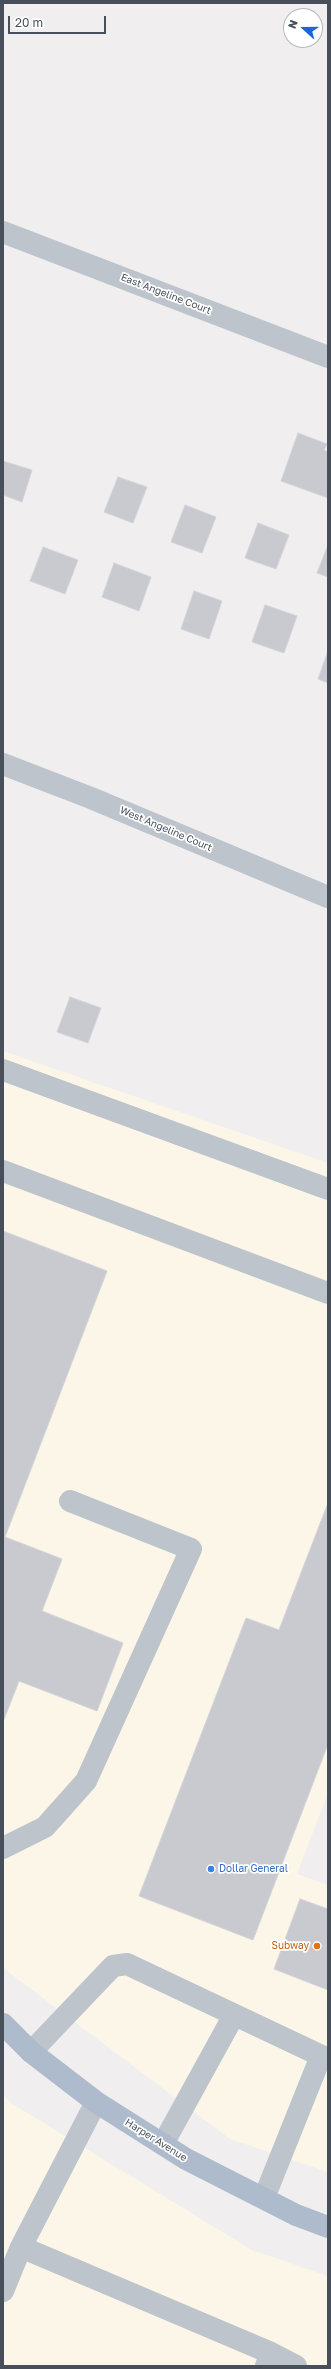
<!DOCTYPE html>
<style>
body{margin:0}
#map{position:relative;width:331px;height:2369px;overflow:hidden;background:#f0eeee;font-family:"Golos Text",sans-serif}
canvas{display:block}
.frame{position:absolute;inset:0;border:4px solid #47505a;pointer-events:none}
.north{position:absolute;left:283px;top:8px;width:40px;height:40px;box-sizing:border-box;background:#fff;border:1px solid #b5b9bd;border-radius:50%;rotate:291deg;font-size:11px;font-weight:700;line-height:16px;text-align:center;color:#47505a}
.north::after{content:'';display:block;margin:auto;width:14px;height:18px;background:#2065d8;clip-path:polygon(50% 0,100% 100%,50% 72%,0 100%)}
.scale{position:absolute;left:8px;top:16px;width:98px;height:18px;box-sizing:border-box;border:2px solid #47505a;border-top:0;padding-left:5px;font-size:12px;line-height:14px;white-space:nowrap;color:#47505a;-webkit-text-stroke:3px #fff;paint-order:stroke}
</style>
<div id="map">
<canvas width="331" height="2369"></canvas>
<div class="frame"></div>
<div class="north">N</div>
<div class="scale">20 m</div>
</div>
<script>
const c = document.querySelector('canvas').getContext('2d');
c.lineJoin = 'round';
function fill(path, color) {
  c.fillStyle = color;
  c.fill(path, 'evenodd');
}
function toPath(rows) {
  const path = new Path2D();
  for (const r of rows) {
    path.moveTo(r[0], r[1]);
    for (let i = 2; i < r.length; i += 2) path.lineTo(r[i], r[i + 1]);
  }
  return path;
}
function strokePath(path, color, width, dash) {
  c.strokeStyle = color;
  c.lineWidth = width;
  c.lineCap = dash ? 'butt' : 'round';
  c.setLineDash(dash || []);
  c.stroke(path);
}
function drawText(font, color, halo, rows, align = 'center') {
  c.font = font + ' "Golos Text",sans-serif';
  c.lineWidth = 3.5;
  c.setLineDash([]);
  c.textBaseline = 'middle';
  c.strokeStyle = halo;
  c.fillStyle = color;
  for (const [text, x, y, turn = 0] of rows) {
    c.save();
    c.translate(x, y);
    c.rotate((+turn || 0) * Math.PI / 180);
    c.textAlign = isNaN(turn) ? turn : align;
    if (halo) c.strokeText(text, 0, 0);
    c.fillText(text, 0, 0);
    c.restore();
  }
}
fill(toPath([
 [3,1051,328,1163,328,1793,297,1874,328,1885,328,2172,230,2139,3,1968],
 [3,2095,11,2103,252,2250,328,2276,328,2366,3,2366]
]), '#fbf6e7');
const building = toPath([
 [298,433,327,444,324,450,328,452,328,498,281,481,298,433],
 [3,461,32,470,22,502,3,495,3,461],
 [118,477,147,487,133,523,104,512,118,477],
 [185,505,216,517,202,553,171,542,185,505],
 [258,523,289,535,276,569,245,558,258,523],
 [328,545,328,577,317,573,328,545],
 [43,547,78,560,65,594,30,581,43,547],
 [114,563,151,577,139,611,102,597,114,563],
 [194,591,222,601,209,639,181,629,194,591],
 [265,605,297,616,284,653,252,642,265,605],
 [328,651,328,683,318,679,328,651],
 [70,997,101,1008,88,1043,57,1032,70,997],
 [3,1231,107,1271,5,1537,62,1559,42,1611,123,1643,97,1711,19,1681,3,1722,3,1231],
 [328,1503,328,1744,253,1940,139,1896,246,1618,279,1630,328,1503],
 [300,1899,328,1909,328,1990,274,1969,300,1899]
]);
fill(building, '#c8cad0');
strokePath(building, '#d2d4d9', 1);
strokePath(toPath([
 [3,232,328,357],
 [3,764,91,798,328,897],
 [3,1070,328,1189],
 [3,1171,328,1293],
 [3,1848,45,1827,86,1781,191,1549,70,1501],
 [31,2052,113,1966,127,1964,328,2059],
 [96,2102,21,2247,271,2353],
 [163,2144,234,2015],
 [264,2198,321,2056],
 [3,2291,21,2247],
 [266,2366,271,2353,296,2366]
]), '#bdc4cc', 22);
strokePath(toPath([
 [3,2024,31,2052,96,2102,186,2159,296,2215,328,2227]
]), '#aebbcc', 22);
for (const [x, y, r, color] of [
 [211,1869,4,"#3f7fe0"],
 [317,1946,4,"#e8710a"]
]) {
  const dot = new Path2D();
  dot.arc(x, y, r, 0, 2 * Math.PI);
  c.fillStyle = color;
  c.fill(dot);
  strokePath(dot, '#fff', 1.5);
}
drawText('10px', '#47505a', '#fff', [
 ["East Angeline Court",166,294,21],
 ["West Angeline Court",166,829,23],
 ["Harper Avenue",156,2140,32]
]);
drawText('10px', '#366cbe', '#fff', [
 ["Dollar General",219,1869]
], 'left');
drawText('10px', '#c56008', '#fff', [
 ["Subway",309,1946]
], 'right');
</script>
